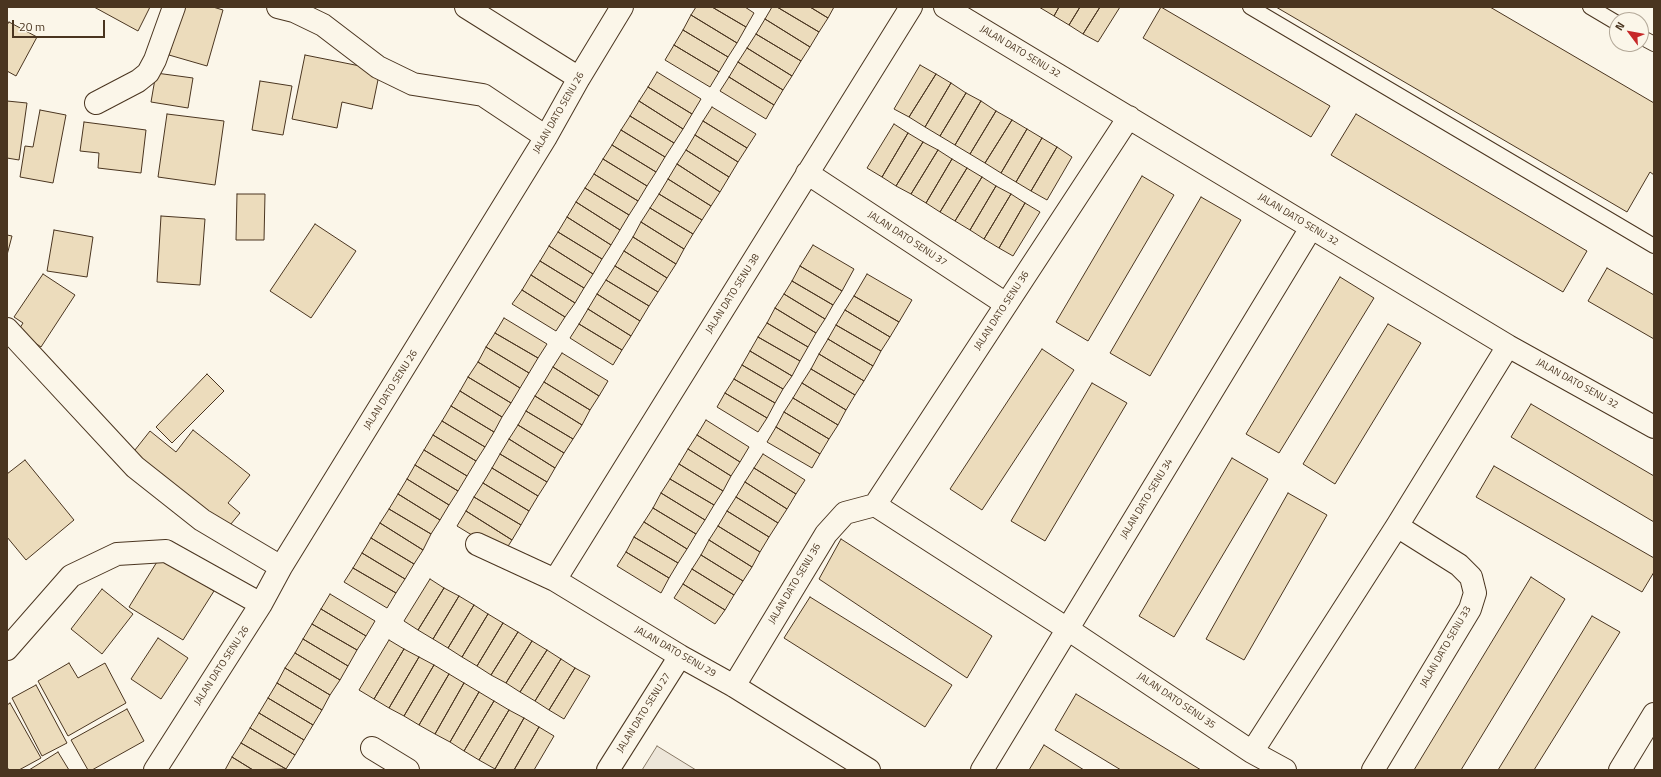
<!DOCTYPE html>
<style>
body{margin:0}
#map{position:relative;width:1661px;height:777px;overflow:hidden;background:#fbf6e9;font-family:"Titillium Web",sans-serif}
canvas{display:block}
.frame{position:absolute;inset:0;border:8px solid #4a3520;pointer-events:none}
.north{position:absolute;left:1609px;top:12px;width:40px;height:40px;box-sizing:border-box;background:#fbf6e9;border:1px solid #b4a999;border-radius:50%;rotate:302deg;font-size:11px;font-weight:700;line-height:16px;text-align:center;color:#4a3520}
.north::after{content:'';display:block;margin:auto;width:14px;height:18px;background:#c62828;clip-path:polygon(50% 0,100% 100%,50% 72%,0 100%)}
.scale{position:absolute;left:12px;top:20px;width:93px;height:18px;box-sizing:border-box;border:2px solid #4a3520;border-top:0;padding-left:5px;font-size:12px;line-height:14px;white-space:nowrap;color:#4a3520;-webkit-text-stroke:3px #fbf6e9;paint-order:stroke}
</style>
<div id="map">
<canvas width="1661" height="777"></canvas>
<div class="frame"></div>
<div class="north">N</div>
<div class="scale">20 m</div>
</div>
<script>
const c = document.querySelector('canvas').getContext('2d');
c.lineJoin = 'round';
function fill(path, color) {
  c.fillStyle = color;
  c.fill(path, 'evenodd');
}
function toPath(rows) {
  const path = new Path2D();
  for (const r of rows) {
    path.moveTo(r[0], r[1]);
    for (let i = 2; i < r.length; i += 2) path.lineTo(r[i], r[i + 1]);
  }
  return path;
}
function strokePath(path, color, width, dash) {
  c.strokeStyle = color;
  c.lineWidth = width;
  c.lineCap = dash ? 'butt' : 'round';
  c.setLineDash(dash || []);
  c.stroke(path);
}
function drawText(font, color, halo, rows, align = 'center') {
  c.font = font + ' "Titillium Web",sans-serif';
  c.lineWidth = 3;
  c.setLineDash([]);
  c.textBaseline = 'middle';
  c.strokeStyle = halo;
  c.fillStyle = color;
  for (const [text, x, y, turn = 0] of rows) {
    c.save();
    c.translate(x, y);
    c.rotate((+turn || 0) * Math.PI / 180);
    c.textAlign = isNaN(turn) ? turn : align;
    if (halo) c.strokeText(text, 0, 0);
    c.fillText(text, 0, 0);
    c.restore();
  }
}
const green = toPath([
 [657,746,696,770,642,770,657,746]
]);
fill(green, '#ede6d9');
strokePath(green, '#887966', 1);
const building = toPath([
 [94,7,150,7,138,31,94,7],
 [183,7,213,7,223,10,207,66,169,55,183,7],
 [696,7,712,7,746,27,737,43,691,15,696,7],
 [712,7,745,7,754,13,746,27,712,7],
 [772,7,777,7,819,32,810,47,765,19,772,7],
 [777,7,810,7,828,18,819,32,777,7],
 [810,7,834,7,828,18,810,7],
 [1039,7,1059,7,1054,16,1039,7],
 [1059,7,1080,7,1069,25,1054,16,1059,7],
 [1080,7,1100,7,1083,34,1069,25,1080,7],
 [1100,7,1120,7,1098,42,1083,34,1100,7],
 [1161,7,1330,106,1311,137,1143,38,1161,7],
 [1276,7,1490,7,1654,103,1654,175,1650,172,1627,212,1276,7],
 [691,15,737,43,728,57,683,30,691,15],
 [765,19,810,47,801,61,756,34,765,19],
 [9,22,37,37,16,76,7,71,7,25,9,22],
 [683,30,728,57,719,72,674,45,683,30],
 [756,34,801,61,792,76,747,48,756,34],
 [674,45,719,72,710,87,665,60,674,45],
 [747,48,792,76,783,90,738,62,747,48],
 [305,55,380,70,372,109,342,102,337,128,292,119,305,55],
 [738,62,783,90,774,105,729,77,738,62],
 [920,65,936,74,909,117,894,109,920,65],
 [657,72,701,99,692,114,648,87,657,72],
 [156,73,193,78,188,108,151,102,156,73],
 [936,74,951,83,925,127,909,117,936,74],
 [729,77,774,105,766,119,720,91,729,77],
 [260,81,292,86,283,135,252,130,260,81],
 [951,83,966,93,940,136,925,127,951,83],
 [648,87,692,114,683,129,639,101,648,87],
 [966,93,981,101,955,145,940,136,966,93],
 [7,101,27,103,19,160,7,158,7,101],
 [639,101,683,129,674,143,630,116,639,101],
 [981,101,996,111,970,154,955,145,981,101],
 [712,107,756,134,747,148,703,121,712,107],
 [40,110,66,115,53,183,20,177,25,146,33,147,40,110],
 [996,111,1012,120,985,163,970,154,996,111],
 [167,114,224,121,215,185,158,177,167,114],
 [1356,114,1587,251,1563,292,1331,155,1356,114],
 [630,116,674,143,665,157,621,130,630,116],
 [1012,120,1027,129,1001,173,985,163,1012,120],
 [703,121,747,148,738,162,695,135,703,121],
 [84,122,146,130,141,173,98,168,99,153,80,151,84,122],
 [894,124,908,133,882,177,867,168,894,124],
 [1027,129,1042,138,1016,182,1001,173,1027,129],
 [621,130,665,157,656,172,612,145,621,130],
 [908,133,923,142,896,186,882,177,908,133],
 [695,135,738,162,729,177,686,150,695,135],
 [1042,138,1057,147,1031,191,1016,182,1042,138],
 [923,142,938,150,911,194,896,186,923,142],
 [612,145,656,172,647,186,603,159,612,145],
 [1057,147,1072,157,1047,200,1031,191,1057,147],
 [686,150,729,177,720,192,677,164,686,150],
 [938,150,952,159,926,203,911,194,938,150],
 [603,159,647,186,638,201,594,174,603,159],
 [952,159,967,168,940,212,926,203,952,159],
 [677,164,720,192,711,206,668,179,677,164],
 [967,168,982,177,955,221,940,212,967,168],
 [594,174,638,201,629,215,585,188,594,174],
 [1142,176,1174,195,1088,341,1056,322,1142,176],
 [982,177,996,186,970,230,955,221,982,177],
 [668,179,711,206,702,220,659,194,668,179],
 [996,186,1011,194,984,239,970,230,996,186],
 [585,188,629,215,620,230,576,202,585,188],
 [237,194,265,194,264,240,236,240,237,194],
 [659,194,702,220,693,234,650,208,659,194],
 [1011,194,1025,203,999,248,984,239,1011,194],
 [1201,197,1241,220,1150,376,1110,353,1201,197],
 [576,202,620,230,611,245,567,217,576,202],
 [1025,203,1040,212,1013,256,999,248,1025,203],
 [650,208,693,234,684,249,641,222,650,208],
 [161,216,205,219,200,285,157,282,161,216],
 [567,217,611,245,602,259,558,232,567,217],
 [641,222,684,249,676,264,633,237,641,222],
 [315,224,356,251,311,318,270,291,315,224],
 [54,230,93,237,87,277,47,271,54,230],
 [558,232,602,259,593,274,549,246,558,232],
 [7,235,12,236,7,255,7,235],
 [633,237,676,264,667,278,624,251,633,237],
 [813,245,854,269,842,291,800,266,813,245],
 [549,246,593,274,584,288,540,261,549,246],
 [624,251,667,278,658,292,615,266,624,251],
 [540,261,584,288,575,303,531,275,540,261],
 [615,266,658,292,649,306,606,280,615,266],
 [800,266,842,291,833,305,792,281,800,266],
 [1607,268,1654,295,1654,339,1588,301,1607,268],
 [43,274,75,295,41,347,18,331,23,323,14,317,43,274],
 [867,274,912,300,899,322,854,296,867,274],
 [531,275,575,303,565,317,522,290,531,275],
 [1340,277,1374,298,1279,453,1246,434,1340,277],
 [606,280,649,306,640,321,597,294,606,280],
 [792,281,833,305,825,319,784,294,792,281],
 [522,290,565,317,556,331,512,304,522,290],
 [597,294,640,321,631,336,588,309,597,294],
 [784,294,825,319,816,333,775,308,784,294],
 [854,296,899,322,890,337,845,310,854,296],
 [775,308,816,333,808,347,767,323,775,308],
 [588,309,631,336,622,350,579,324,588,309],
 [845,310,890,337,881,351,836,325,845,310],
 [504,318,547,344,538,358,495,333,504,318],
 [767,323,808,347,800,361,758,337,767,323],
 [579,324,622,350,613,365,570,338,579,324],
 [1388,324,1421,343,1335,484,1303,464,1388,324],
 [836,325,881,351,873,366,828,339,836,325],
 [495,333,538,358,529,373,486,347,495,333],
 [758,337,800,361,792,376,750,351,758,337],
 [828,339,873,366,864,381,819,354,828,339],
 [486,347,529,373,520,388,478,362,486,347],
 [1042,349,1074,370,982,510,950,489,1042,349],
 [750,351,792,376,783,389,742,365,750,351],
 [562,353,608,381,599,396,553,367,562,353],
 [819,354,864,381,855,395,811,369,819,354],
 [478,362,520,388,511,403,468,377,478,362],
 [742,365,783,389,775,403,734,379,742,365],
 [553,367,599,396,590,410,544,382,553,367],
 [811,369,855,395,846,410,802,383,811,369],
 [207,374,224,391,172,443,156,427,207,374],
 [468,377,511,403,502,417,460,391,468,377],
 [734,379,775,403,767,418,725,393,734,379],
 [544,382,590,410,582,425,535,396,544,382],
 [802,383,846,410,838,425,793,398,802,383],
 [1092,383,1127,403,1045,541,1011,521,1092,383],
 [460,391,502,417,494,432,451,406,460,391],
 [725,393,767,418,758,432,717,407,725,393],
 [535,396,582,425,573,439,526,411,535,396],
 [793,398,838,425,829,439,784,412,793,398],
 [1531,404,1654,476,1654,522,1511,437,1531,404],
 [451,406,494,432,485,447,442,421,451,406],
 [526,411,573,439,564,453,518,425,526,411],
 [784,412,829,439,820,454,776,427,784,412],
 [706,420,749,447,740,462,697,435,706,420],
 [442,421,485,447,476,461,433,435,442,421],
 [518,425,564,453,555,468,509,439,518,425],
 [776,427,820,454,812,468,767,442,776,427],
 [193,430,250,475,228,503,240,513,226,530,131,455,150,431,176,452,193,430],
 [433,435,476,461,467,476,424,450,433,435],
 [697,435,740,462,731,476,688,449,697,435],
 [509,439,555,468,547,482,500,454,509,439],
 [688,449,731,476,723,491,679,464,688,449],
 [424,450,467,476,458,491,415,465,424,450],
 [500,454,547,482,538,496,492,468,500,454],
 [763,454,805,480,796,494,754,468,763,454],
 [1232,458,1268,479,1174,637,1139,616,1232,458],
 [25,460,74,520,26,560,7,537,7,474,25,460],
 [679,464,723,491,714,505,670,479,679,464],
 [415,465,458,491,449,505,407,479,415,465],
 [1494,466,1654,558,1654,572,1642,592,1476,497,1494,466],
 [492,468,538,496,529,511,483,483,492,468],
 [754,468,796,494,787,509,745,482,754,468],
 [407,479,449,505,440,520,398,494,407,479],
 [670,479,714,505,705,520,661,493,670,479],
 [745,482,787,509,778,523,736,497,745,482],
 [483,483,529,511,521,525,474,497,483,483],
 [661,493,705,520,696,534,653,508,661,493],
 [1288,493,1327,515,1244,660,1206,639,1288,493],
 [398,494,440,520,431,534,389,509,398,494],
 [474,497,521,525,512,540,466,511,474,497],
 [736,497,778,523,769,537,727,511,736,497],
 [653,508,696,534,687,549,644,522,653,508],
 [389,509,431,534,423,550,380,523,389,509],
 [466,511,512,540,503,554,457,526,466,511],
 [727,511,769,537,760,552,718,526,727,511],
 [644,522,687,549,678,563,634,537,644,522],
 [380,523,423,550,414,564,371,538,380,523],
 [718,526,760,552,752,567,709,540,718,526],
 [634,537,678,563,669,578,626,552,634,537],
 [371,538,414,564,405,579,362,553,371,538],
 [841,539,992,636,967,678,819,579,841,539],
 [709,540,752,567,743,581,701,555,709,540],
 [626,552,669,578,661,593,617,566,626,552],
 [362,553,405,579,396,593,353,568,362,553],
 [701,555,743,581,734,595,692,569,701,555],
 [160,557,214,591,183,640,129,607,160,557],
 [353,568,396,593,387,608,344,582,353,568],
 [692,569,734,595,725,610,683,584,692,569],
 [1531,577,1565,599,1461,770,1414,770,1531,577],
 [430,579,444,588,418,630,404,621,430,579],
 [683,584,725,610,715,624,674,598,683,584],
 [444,588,459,596,433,639,418,630,444,588],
 [102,589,133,614,102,654,71,629,102,589],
 [330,594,375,621,366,636,321,609,330,594],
 [459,596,474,605,448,648,433,639,459,596],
 [810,597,952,685,925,727,784,638,810,597],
 [474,605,488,614,462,657,448,648,474,605],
 [321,609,366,636,357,650,312,624,321,609],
 [488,614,503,623,477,666,462,657,488,614],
 [1592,616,1620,632,1534,770,1498,770,1592,616],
 [503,623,518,632,491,675,477,666,503,623],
 [312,624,357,650,348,666,303,639,312,624],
 [518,632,532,641,506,683,491,675,518,632],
 [158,638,188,658,161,699,131,679,158,638],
 [303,639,348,666,340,680,295,653,303,639],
 [389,640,404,649,374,699,359,690,389,640],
 [532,641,547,650,520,692,506,683,532,641],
 [404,649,419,657,389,708,374,699,404,649],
 [547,650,561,659,535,701,520,692,547,650],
 [295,653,340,680,330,695,285,668,295,653],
 [419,657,434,665,404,716,389,708,419,657],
 [561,659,575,668,549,710,535,701,561,659],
 [69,663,78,678,105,663,126,703,68,736,38,681,69,663],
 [434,665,449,674,419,725,404,716,434,665],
 [285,668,330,695,322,710,277,683,285,668],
 [575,668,590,676,564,719,549,710,575,668],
 [449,674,464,683,435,734,419,725,449,674],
 [277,683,322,710,313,725,268,698,277,683],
 [464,683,479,692,450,742,435,734,464,683],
 [36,685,67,743,42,756,12,698,36,685],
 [479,692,494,701,464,751,450,742,479,692],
 [1076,694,1201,770,1121,770,1055,730,1076,694],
 [268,698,313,725,304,740,259,713,268,698],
 [494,701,509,710,479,760,464,751,494,701],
 [10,703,41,758,19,770,9,770,7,767,7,705,10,703],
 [127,709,144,741,92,770,88,770,71,740,127,709],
 [509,710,524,718,495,769,479,760,509,710],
 [259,713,304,740,295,755,250,728,259,713],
 [524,718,539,727,514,770,497,770,495,769,524,718],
 [539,727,554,736,534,770,514,770,539,727],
 [250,728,295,755,286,769,241,743,250,728],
 [241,743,286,769,253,770,232,757,241,743],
 [1044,745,1084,770,1029,770,1044,745],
 [58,752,69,770,29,770,58,752],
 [232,757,253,770,225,770,232,757]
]);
fill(building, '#ecdcbc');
strokePath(building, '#4a3520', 1);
const lane = toPath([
 [1250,7,1654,246],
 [1590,7,1617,23],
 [1641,37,1654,44]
]);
const street = toPath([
 [278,7,294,11,323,25,378,67,413,84,483,95,546,137],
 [466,7,579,78],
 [945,7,1508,346,1654,427],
 [96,103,138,81,148,73,155,60,174,7],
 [807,173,1006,304],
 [7,329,135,467,202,520,281,567],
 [875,505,1069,630,1252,752,1285,770],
 [477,544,555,580,680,656,734,686,869,770],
 [555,580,911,7],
 [7,649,71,576,117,554,166,551,261,604],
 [734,686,826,534,845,513,875,505,1129,117],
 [372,748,408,770],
 [1252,752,1397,526,1508,346],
 [155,770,261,604,281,567,546,137,579,78,622,7],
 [608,770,680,656],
 [982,770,1311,228],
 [1373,770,1470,609,1475,593,1471,577,1459,565,1397,526],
 [1620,770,1654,714]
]);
strokePath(lane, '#4a3520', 16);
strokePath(street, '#4a3520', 24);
strokePath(lane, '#fbf6e9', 14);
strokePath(street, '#fbf6e9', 22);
drawText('10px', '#4a3520', '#fbf6e9', [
 ["JALAN DATO SENU 32",1020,52,31],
 ["JALAN DATO SENU 26",559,113,-60],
 ["JALAN DATO SENU 32",1298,220,31],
 ["JALAN DATO SENU 37",907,239,33],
 ["JALAN DATO SENU 38",733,294,-58],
 ["JALAN DATO SENU 36",1002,311,-57],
 ["JALAN DATO SENU 32",1577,384,29],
 ["JALAN DATO SENU 26",391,390,-58],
 ["JALAN DATO SENU 34",1147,499,-59],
 ["JALAN DATO SENU 36",795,584,-59],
 ["JALAN DATO SENU 33",1446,647,-60],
 ["JALAN DATO SENU 29",675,652,30],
 ["JALAN DATO SENU 26",222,666,-57],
 ["JALAN DATO SENU 35",1176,701,34],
 ["JALAN DATO SENU 27",644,713,-58]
]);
</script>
